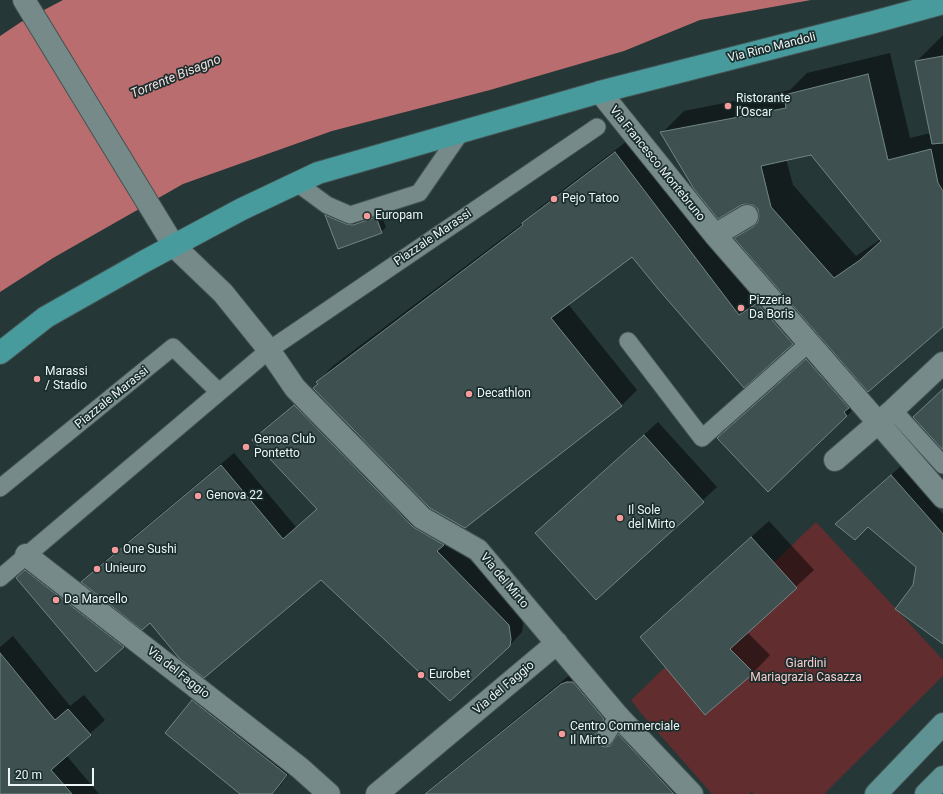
<!DOCTYPE html>
<style>
body{margin:0}
#map{position:relative;width:943px;height:794px;overflow:hidden;background:#253737;font-family:Roboto,sans-serif}
canvas{display:block}
.scale{position:absolute;left:8px;top:768px;width:86px;height:18px;box-sizing:border-box;border:2px solid #ecf6f6;border-top:0;padding-left:5px;font-size:12px;line-height:14px;white-space:nowrap;color:#ecf6f6;-webkit-text-stroke:3px #1b2d2d;paint-order:stroke}
</style>
<div id="map">
<canvas width="943" height="794"></canvas>
<div class="scale">20 m</div>
</div>
<script>
const c = document.querySelector('canvas').getContext('2d');
c.lineJoin = 'round';
function fill(path, color) {
  c.fillStyle = color;
  c.fill(path, 'evenodd');
}
function toPath(rows) {
  const path = new Path2D();
  for (const r of rows) {
    path.moveTo(r[0], r[1]);
    for (let i = 2; i < r.length; i += 2) path.lineTo(r[i], r[i + 1]);
  }
  return path;
}
function strokePath(path, color, width, dash) {
  c.strokeStyle = color;
  c.lineWidth = width;
  c.lineCap = dash ? 'butt' : 'round';
  c.setLineDash(dash || []);
  c.stroke(path);
}
function drawText(font, color, halo, rows, align = 'center') {
  c.font = font + ' Roboto,sans-serif';
  c.lineWidth = 3.5;
  c.setLineDash([]);
  c.textBaseline = 'middle';
  c.strokeStyle = halo;
  c.fillStyle = color;
  for (const [text, x, y, turn = 0] of rows) {
    c.save();
    c.translate(x, y);
    c.rotate((+turn || 0) * Math.PI / 180);
    c.textAlign = isNaN(turn) ? turn : align;
    if (halo) c.strokeText(text, 0, 0);
    c.fillText(text, 0, 0);
    c.restore();
  }
}
fill(toPath([
 [816,522,943,660,943,676,824,794,754,794,751,792,749,794,712,794,640,712,631,700]
]), '#612d2f');
fill(toPath([
 [63,0,811,0,700,20,624,51,490,90,332,131,183,184,53,258,0,292,0,36,21,22]
]), '#ba6d6e');
fill(toPath([
 [943,35,943,326,736,238,760,215,758,209,662,133,684,111,790,90,807,73,890,53,910,138,931,133,917,61],
 [812,153,881,239,856,256,793,185,786,159],
 [631,138,756,300,773,288,808,328,744,386,632,255,568,304,637,390,622,405,319,384,317,382,333,366,527,220,539,208],
 [330,211,380,213,386,227,381,232,338,248,326,215],
 [816,350,856,406,847,416,728,429],
 [307,393,521,612,523,625,522,632,507,648,321,579,150,622,83,582,95,569,234,453,296,527,317,509,254,440,266,428],
 [658,422,717,487,596,599,551,519],
 [901,466,943,514,943,643,914,585,917,567,868,525,846,515],
 [769,521,814,570,747,632,770,655,753,673,641,637,658,620],
 [29,566,135,634,96,671,17,578],
 [13,636,70,706,84,695,105,720,66,755,99,794,0,794,0,647],
 [571,674,613,709,610,736,617,737,628,726,691,794,424,794],
 [205,688,299,762,273,794,242,794,166,732,192,700]
]), '#0007');
const building = toPath([
 [943,56,943,143,932,144,915,61,943,56],
 [868,74,888,160,931,149,938,183,943,191,943,327,868,392,734,238,753,227,758,222,759,216,758,209,753,205,746,204,741,205,718,219,694,189,660,132,786,108,784,95,868,74],
 [811,155,881,241,860,260,834,278,771,207,761,166,811,155],
 [615,152,739,315,757,303,793,344,744,388,659,290,632,257,551,318,622,406,465,528,430,508,313,388,318,384,316,382,523,225,522,223,615,152],
 [325,215,346,224,353,225,376,217,382,233,338,249,325,215],
 [806,359,849,408,844,412,847,416,768,492,717,438,806,359],
 [943,389,943,450,913,417,943,389],
 [294,405,413,527,444,545,437,551,509,625,511,639,510,646,507,649,450,701,321,580,204,678,179,658,150,623,142,630,81,582,221,465,283,539,317,509,252,440,294,405],
 [644,435,704,502,596,600,535,533,644,435],
 [891,475,943,534,943,644,895,609,913,585,916,567,868,527,855,540,835,524,891,475],
 [751,537,797,588,730,649,754,673,705,715,640,637,751,537],
 [25,570,124,647,96,672,16,578,25,570],
 [0,653,55,720,68,709,91,735,51,770,72,794,0,794,0,653],
 [567,682,573,682,604,719,595,736,596,741,599,745,605,747,610,746,618,734,674,794,425,794,561,684,567,682],
 [192,700,287,775,272,794,240,794,165,733,192,700]
]);
fill(building, '#3e5050');
strokePath(building, '#728686', 1);
const service = toPath([
 [297,183,327,205,350,215,419,193,461,132],
 [628,341,702,438,808,344],
 [893,410,943,465],
 [0,488,173,347,219,392],
 [0,578,269,350,597,127],
 [605,737,618,716]
]);
const pedestrian = toPath([
 [24,0,174,246],
 [618,716,692,794]
]);
const minor = toPath([
 [600,92,715,235,943,497],
 [715,235,747,216],
 [174,246,223,293,269,350,295,388,422,518,478,550,618,716],
 [835,460,893,410,943,363],
 [26,555,300,768,329,794],
 [377,794,557,643]
]);
const secondary = toPath([
 [876,794,943,724],
 [926,794,943,777]
]);
const primary = toPath([
 [0,353,46,317,145,261,242,209,318,173,600,92,874,22,943,3]
]);
strokePath(service, '#435252', 19);
strokePath(pedestrian, '#435252', 24);
strokePath(minor, '#435252', 24);
strokePath(secondary, '#435252', 24);
strokePath(primary, '#435252', 24);
strokePath(service, '#768a8a', 17);
strokePath(pedestrian, '#768a8a', 22);
strokePath(minor, '#768a8a', 22);
strokePath(secondary, '#5f9293', 22);
strokePath(primary, '#489b9d', 22);
for (const [x, y, r, color] of [
 [728,106,4,"#f59b9c"],
 [554,199,4,"#f59b9c"],
 [367,216,4,"#f59b9c"],
 [741,308,4,"#f59b9c"],
 [37,379,4,"#f59b9c"],
 [469,394,4,"#f59b9c"],
 [246,447,4,"#f59b9c"],
 [198,496,4,"#f59b9c"],
 [620,518,4,"#f59b9c"],
 [115,550,4,"#f59b9c"],
 [97,569,4,"#f59b9c"],
 [56,600,4,"#f59b9c"],
 [421,675,4,"#f59b9c"],
 [562,734,4,"#f59b9c"]
]) {
  const dot = new Path2D();
  dot.arc(x, y, r, 0, 2 * Math.PI);
  c.fillStyle = color;
  c.fill(dot);
  strokePath(dot, '#1b2d2d', 1.5);
}
drawText('12px', '#ecf6f6', '#1b2d2d', [
 ["Via Rino Mandoli",772,48,-14],
 ["Via Francesco Montebruno",657,164,51],
 ["Piazzale Marassi",433,238,-34],
 ["Piazzale Marassi",112,398,-39],
 ["Via del Mirto",504,581,50],
 ["Via del Faggio",178,673,38],
 ["Via del Faggio",504,688,-40]
]);
drawText('12px', '#ecf6f6', '#1b2d2d', [
 ["Ristorante",736,99],
 ["l'Oscar",736,113],
 ["Pejo Tatoo",562,199],
 ["Europam",375,216],
 ["Pizzeria",749,301],
 ["Da Boris",749,315],
 ["Marassi",45,372],
 ["/ Stadio",45,386],
 ["Decathlon",477,394],
 ["Genoa Club",254,440],
 ["Pontetto",254,454],
 ["Genova 22",206,496],
 ["Il Sole",628,511],
 ["del Mirto",628,525],
 ["One Sushi",123,550],
 ["Unieuro",105,569],
 ["Da Marcello",64,600],
 ["Eurobet",429,675],
 ["Centro Commerciale",570,727],
 ["Il Mirto",570,741]
], 'left');
drawText('12px', '#facdcc', '#1b2d2d', [
 ["Giardini",806,664],
 ["Mariagrazia Casazza",806,678]
]);
drawText('italic 13px', '#f3dcdc', '#1b2d2d', [
 ["Torrente Bisagno",176,77,-22]
]);
</script>
